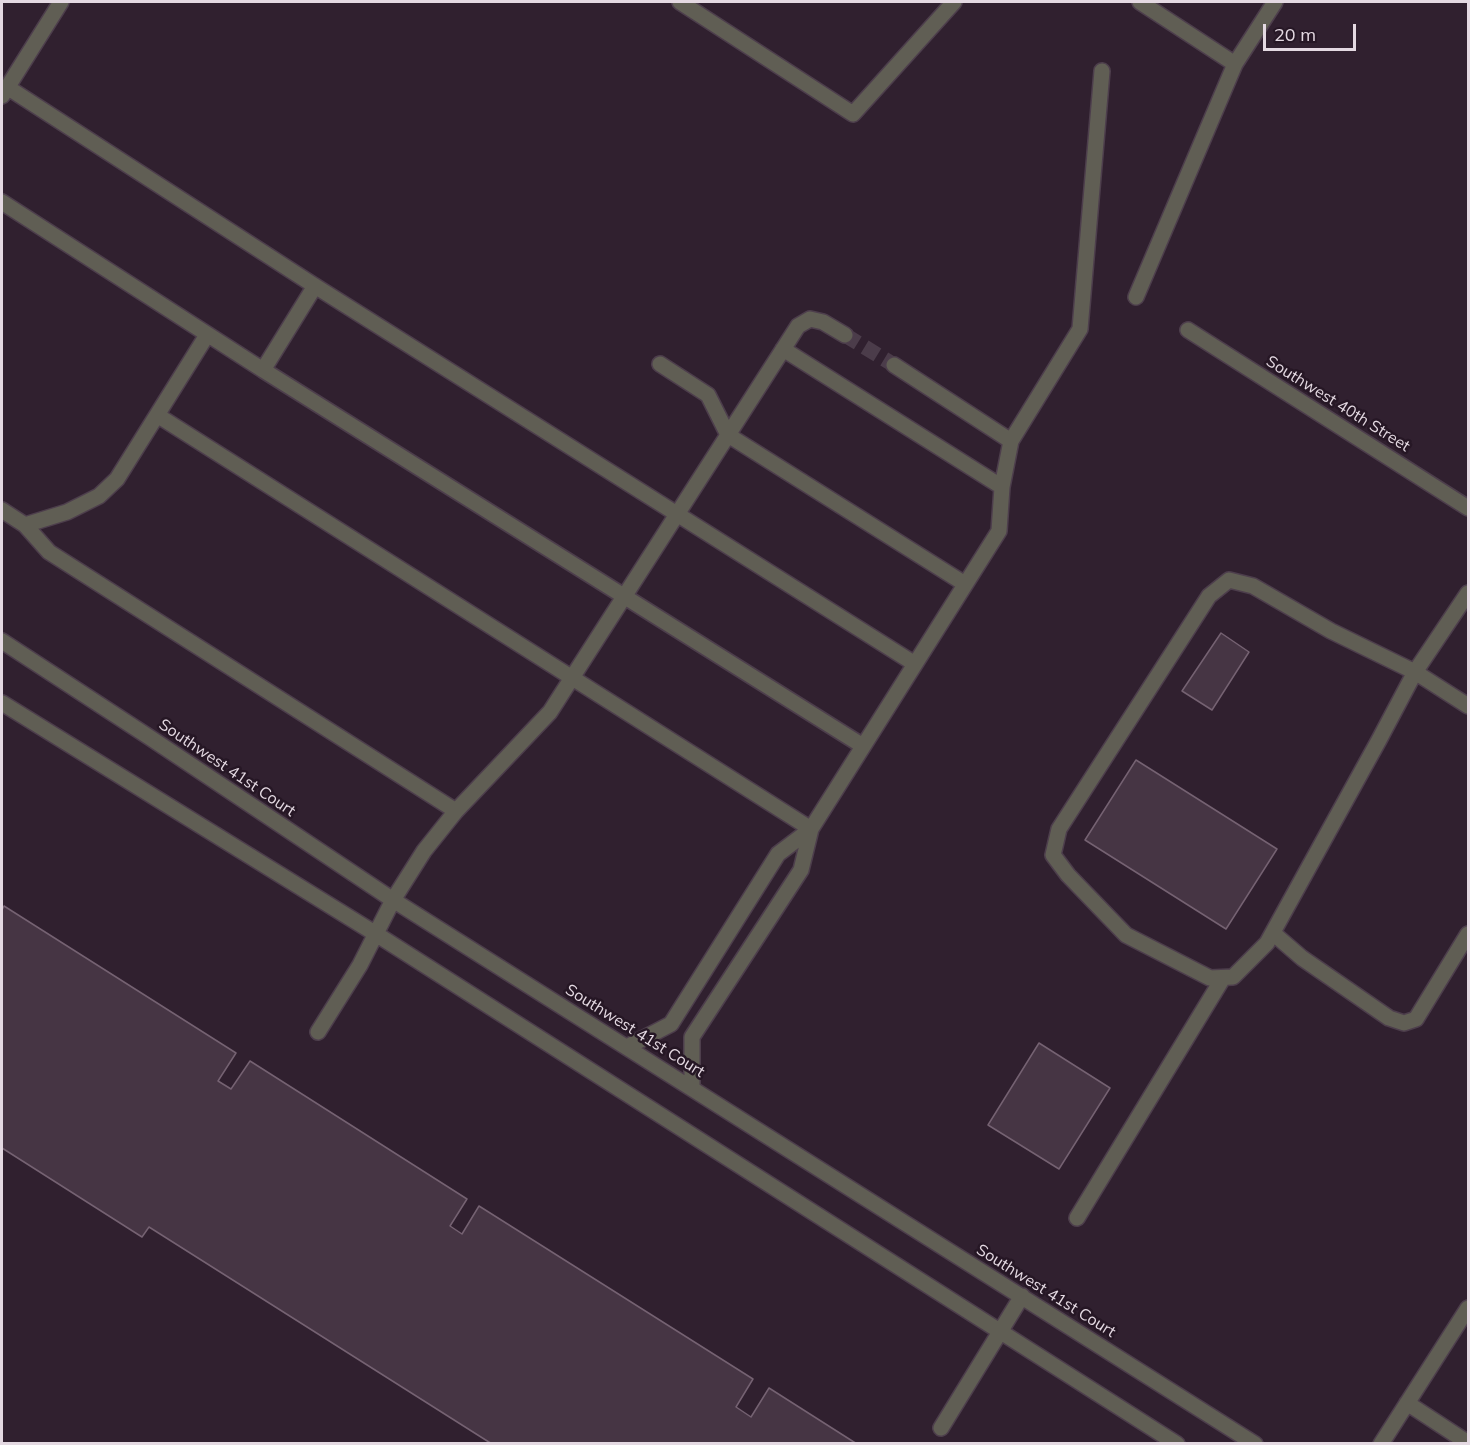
<!DOCTYPE html>
<style>
body{margin:0}
#map{position:relative;width:1470px;height:1445px;overflow:hidden;background:#30202f;font-family:Mulish,sans-serif}
canvas{display:block}
.frame{position:absolute;inset:0;border:3px solid #e4d9e2;pointer-events:none}
.scale{position:absolute;left:1263px;top:24px;width:93px;height:27px;box-sizing:border-box;border:3px solid #e4d9e2;border-top:0;padding-left:8px;font-size:18px;line-height:21px;white-space:nowrap;color:#e4d9e2;-webkit-text-stroke:4px #261725;paint-order:stroke}
</style>
<div id="map">
<canvas width="1470" height="1445"></canvas>
<div class="frame"></div>
<div class="scale">20 m</div>
</div>
<script>
const c = document.querySelector('canvas').getContext('2d');
c.lineJoin = 'round';
function fill(path, color) {
  c.fillStyle = color;
  c.fill(path, 'evenodd');
}
function toPath(rows) {
  const path = new Path2D();
  for (const r of rows) {
    path.moveTo(r[0], r[1]);
    for (let i = 2; i < r.length; i += 2) path.lineTo(r[i], r[i + 1]);
  }
  return path;
}
function strokePath(path, color, width, dash) {
  c.strokeStyle = color;
  c.lineWidth = width;
  c.lineCap = dash ? 'butt' : 'round';
  c.setLineDash(dash || []);
  c.stroke(path);
}
function drawText(font, color, halo, rows, align = 'center') {
  c.font = font + ' Mulish,sans-serif';
  c.lineWidth = 5;
  c.setLineDash([]);
  c.textBaseline = 'middle';
  c.strokeStyle = halo;
  c.fillStyle = color;
  for (const [text, x, y, turn = 0] of rows) {
    c.save();
    c.translate(x, y);
    c.rotate((+turn || 0) * Math.PI / 180);
    c.textAlign = isNaN(turn) ? turn : align;
    if (halo) c.strokeText(text, 0, 0);
    c.fillText(text, 0, 0);
    c.restore();
  }
}
const building = toPath([
 [1221,633,1249,652,1212,710,1182,691,1221,633],
 [1136,760,1277,849,1226,929,1085,840,1136,760],
 [4,906,236,1053,218,1081,231,1089,250,1061,467,1199,450,1226,462,1234,479,1206,753,1379,736,1407,751,1417,769,1388,857,1444,492,1444,149,1227,142,1237,2,1148,2,910,4,906],
 [1039,1043,1110,1088,1059,1169,988,1125,1039,1043]
]);
fill(building, '#463544');
strokePath(building, '#756272', 1.5);
strokePath(toPath([
 [845,335,894,365]
]), '#4b3c4a', 15, [15, 8]);
const minor = toPath([
 [680,2,853,114,954,2],
 [1140,2,1235,64],
 [7,87,315,286,915,664],
 [2,96,61,2],
 [2,202,263,370],
 [315,286,263,370,863,746],
 [1136,297,1235,64,1275,2],
 [1188,330,1468,508],
 [783,349,1002,487],
 [660,364,708,395,728,435,965,584],
 [894,365,1011,441],
 [157,415,811,829,999,531,1002,487,1011,441,1080,329,1102,71],
 [2,510,25,525,49,552,456,811],
 [25,525,67,512,99,496,117,479,207,335],
 [1468,593,1415,672,1379,740,1267,943,1233,977,1210,978,1126,935,1068,875,1053,855,1059,829,1209,596,1229,580,1253,586,1331,631,1415,672,1468,706],
 [2,641,149,737,393,900,1255,1444],
 [2,703,376,934,1177,1444],
 [1273,933,1302,958,1389,1018,1404,1023,1416,1019,1468,934],
 [318,1032,360,965,393,900,424,851,456,811,550,712,798,326,810,319,823,322,845,335],
 [627,1047,671,1024,778,854,811,829,801,870,692,1037,692,1088],
 [1077,1218,1223,978],
 [1407,1403,1468,1443],
 [941,1428,1022,1296],
 [1381,1444,1468,1308]
]);
strokePath(minor, '#4d3e4c', 18);
strokePath(minor, '#605e54', 15);
drawText('16px', '#e4d9e2', '#261725', [
 ["Southwest 40th Street",1338,404,32],
 ["Southwest 41st Court",227,768,34],
 ["Southwest 41st Court",635,1031,32],
 ["Southwest 41st Court",1046,1291,32]
]);
</script>
